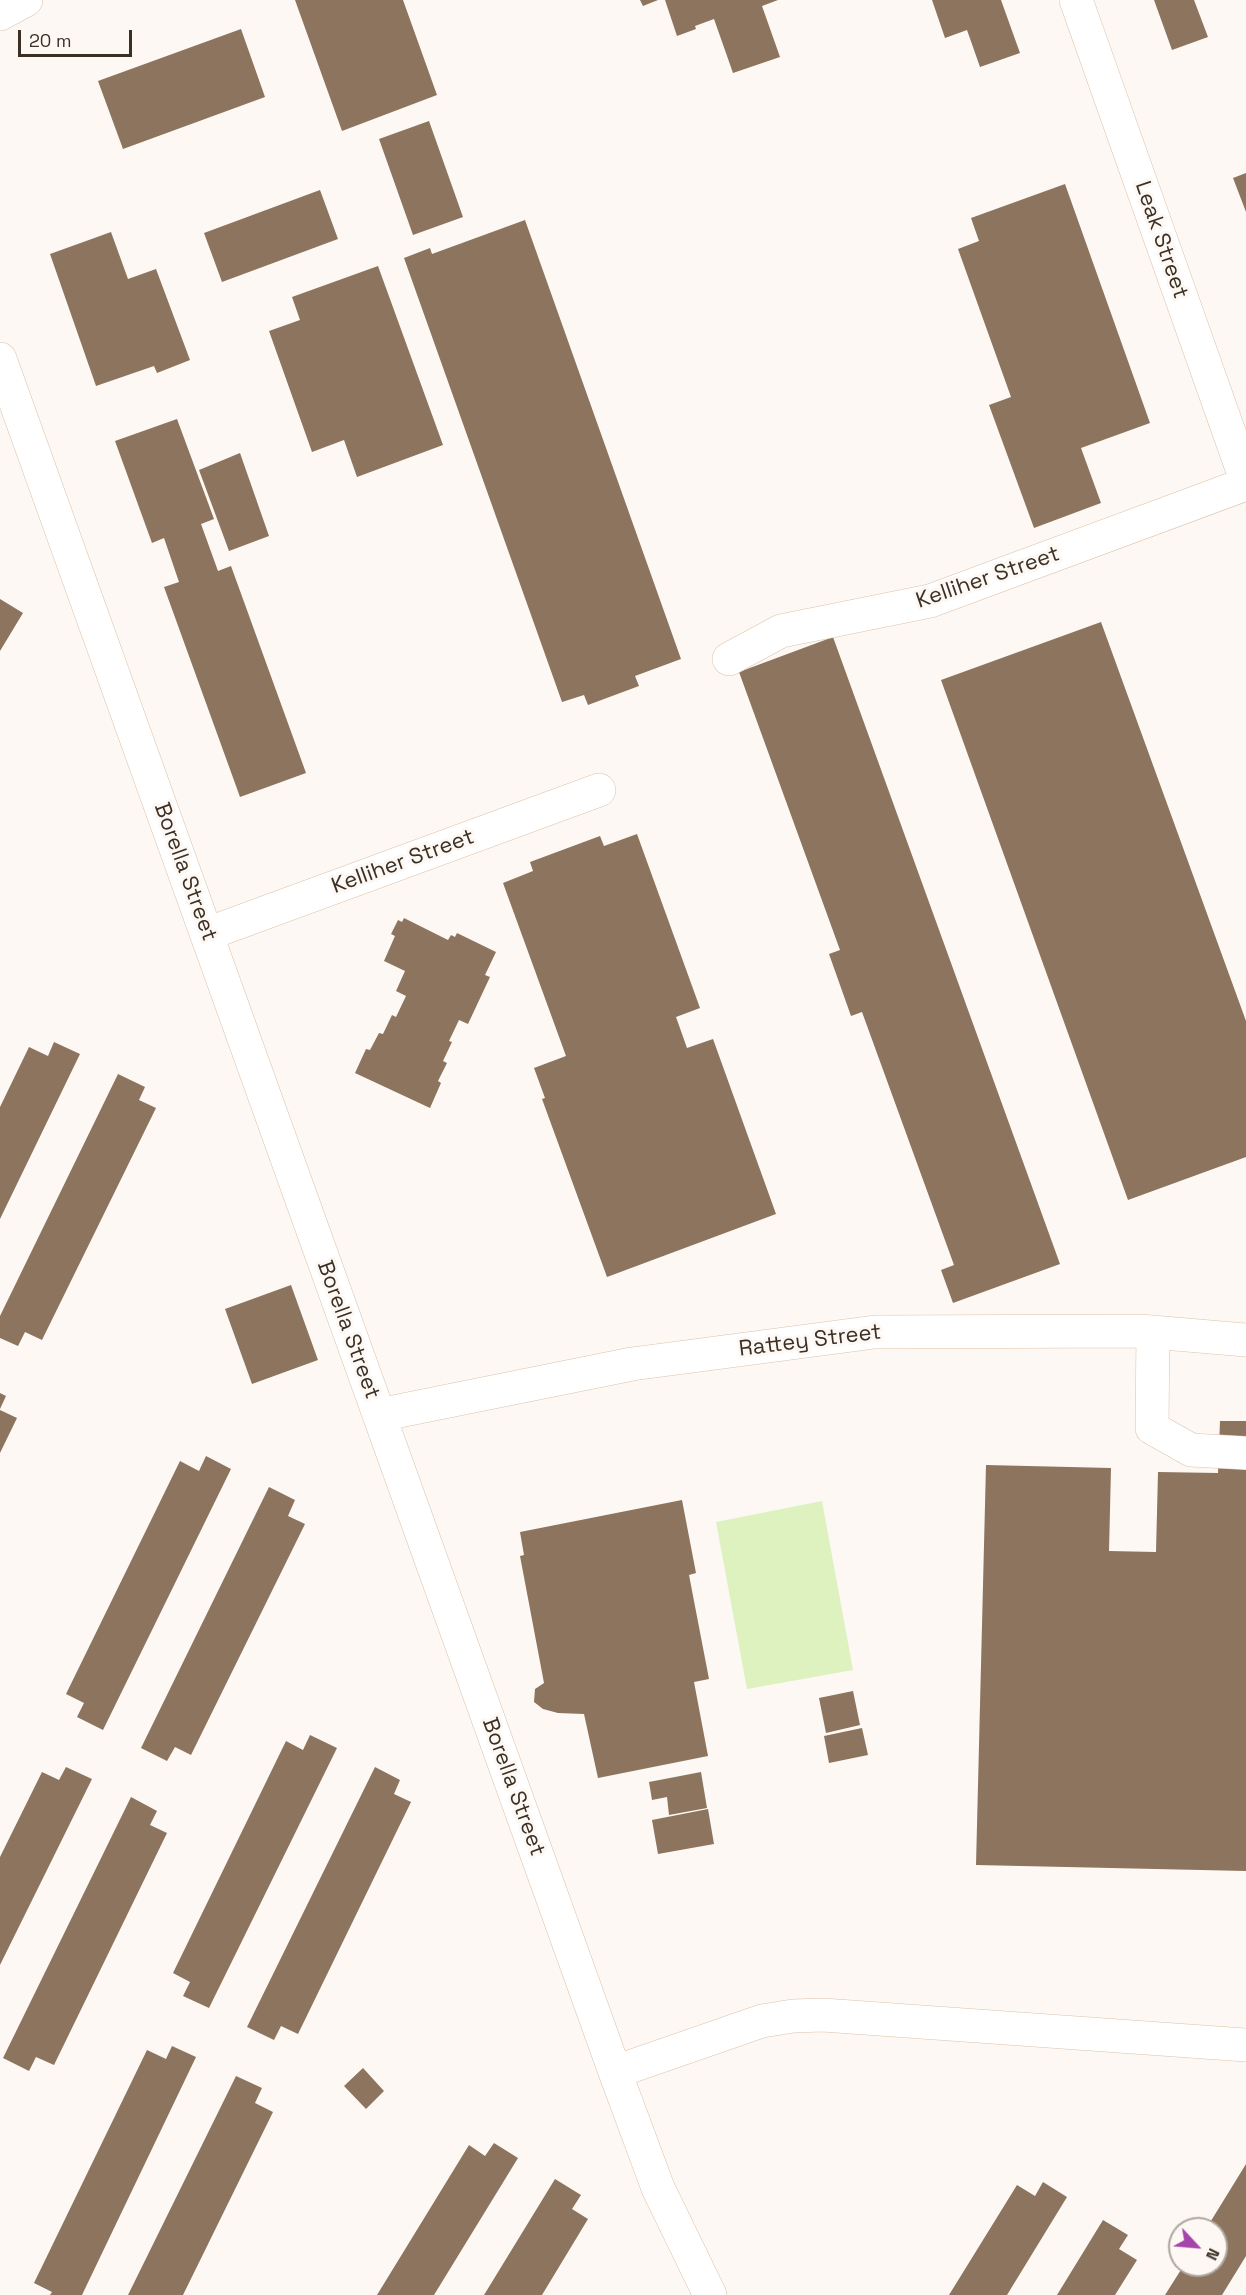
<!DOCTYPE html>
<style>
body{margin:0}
#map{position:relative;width:1246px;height:2295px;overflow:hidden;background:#fdf8f3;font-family:"Space Grotesk",sans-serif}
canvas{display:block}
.north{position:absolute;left:1168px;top:2217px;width:60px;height:60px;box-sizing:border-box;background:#fdf8f3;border:2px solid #afa8a1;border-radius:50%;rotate:116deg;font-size:16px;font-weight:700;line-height:24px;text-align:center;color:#3a3026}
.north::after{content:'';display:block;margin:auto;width:21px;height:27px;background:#a545ac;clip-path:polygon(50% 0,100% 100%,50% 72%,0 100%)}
.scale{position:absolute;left:18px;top:30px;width:114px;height:27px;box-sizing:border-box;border:3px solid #3a3026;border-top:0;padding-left:8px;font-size:18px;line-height:21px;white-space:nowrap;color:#3a3026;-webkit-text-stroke:4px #fdf8f3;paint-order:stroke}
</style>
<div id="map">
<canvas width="1246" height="2295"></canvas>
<div class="north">N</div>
<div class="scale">20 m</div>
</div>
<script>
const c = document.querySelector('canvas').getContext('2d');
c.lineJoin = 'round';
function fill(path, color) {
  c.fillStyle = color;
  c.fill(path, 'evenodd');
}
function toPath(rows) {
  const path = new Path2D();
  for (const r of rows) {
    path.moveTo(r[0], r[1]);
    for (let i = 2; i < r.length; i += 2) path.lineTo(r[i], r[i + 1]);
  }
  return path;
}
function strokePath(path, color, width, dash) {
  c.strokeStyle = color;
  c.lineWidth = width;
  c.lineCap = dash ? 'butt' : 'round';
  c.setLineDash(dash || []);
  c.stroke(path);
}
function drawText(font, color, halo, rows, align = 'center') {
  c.font = font + ' "Space Grotesk",sans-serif';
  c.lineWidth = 6;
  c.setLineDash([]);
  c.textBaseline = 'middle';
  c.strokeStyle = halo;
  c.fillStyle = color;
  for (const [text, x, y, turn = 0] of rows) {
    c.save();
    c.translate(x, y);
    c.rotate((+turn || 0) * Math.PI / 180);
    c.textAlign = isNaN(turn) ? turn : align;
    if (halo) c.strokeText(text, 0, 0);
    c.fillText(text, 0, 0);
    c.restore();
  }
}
fill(toPath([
 [822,1501,853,1670,747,1689,716,1522]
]), '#ddf2be');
fill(toPath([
 [295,0,403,0,437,95,342,131],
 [640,0,658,0,643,6],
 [665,0,778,0,762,6,780,57,733,73,714,19,695,26,696,29,677,36],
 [932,0,1001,0,1020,53,980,67,967,30,945,38],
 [1154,0,1194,0,1208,37,1172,50],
 [241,29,265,97,123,149,98,81],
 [429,121,463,217,413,235,379,139],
 [1246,173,1246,212,1233,178],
 [1065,184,1150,423,1081,448,1101,503,1034,528,989,405,1011,397,958,249,979,241,971,218],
 [320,190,338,239,222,282,204,233],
 [525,220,681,659,635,676,639,686,588,705,584,695,562,702,404,258,430,248,432,254],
 [111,232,128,279,156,269,190,360,157,373,154,366,96,386,50,254],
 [378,266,443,445,357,477,344,440,312,452,269,331,300,320,292,297],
 [177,419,214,519,201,524,218,571,231,566,306,773,240,797,164,587,179,582,164,538,152,543,115,441],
 [240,453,269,536,229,551,199,470],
 [0,599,23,613,0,651],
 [1101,622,1246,1021,1246,1157,1128,1200,941,680],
 [833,637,1060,1264,953,1303,941,1270,954,1265,862,1012,851,1016,829,954,840,950,739,672],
 [637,834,700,1008,676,1017,687,1048,713,1039,776,1214,607,1277,542,1099,545,1098,534,1068,566,1056,503,883,533,871,530,862,600,836,604,846],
 [404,918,448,940,451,935,455,937,457,933,496,952,485,975,490,977,468,1024,459,1020,449,1041,452,1042,443,1061,447,1063,438,1081,441,1083,430,1108,355,1073,366,1049,370,1050,379,1033,383,1034,392,1015,396,1017,406,996,396,991,405,971,384,961,395,936,391,934,398,920,402,922],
 [54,1042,80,1054,0,1219,0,1107,29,1047,48,1056],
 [118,1074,145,1087,139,1100,156,1108,42,1340,25,1332,18,1346,0,1338,0,1316],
 [291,1285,318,1360,252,1384,225,1309],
 [0,1393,6,1396,0,1409],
 [0,1410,17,1418,0,1453],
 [1220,1421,1246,1421,1246,1871,976,1865,986,1465,1111,1468,1109,1551,1156,1552,1158,1472,1218,1473],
 [206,1456,231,1469,103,1730,77,1717,84,1703,66,1694,180,1461,199,1471],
 [269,1487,295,1500,288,1516,305,1524,191,1755,175,1747,167,1761,141,1748],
 [682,1500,696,1573,689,1575,709,1679,694,1682,708,1756,598,1778,584,1714,558,1713,543,1709,534,1702,535,1689,544,1683,520,1556,524,1555,520,1532],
 [853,1691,860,1725,826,1733,819,1698],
 [862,1728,868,1755,829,1763,824,1736],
 [310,1735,337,1748,209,2008,183,1996,190,1982,173,1973,286,1741,303,1750],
 [66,1767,92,1779,0,1965,0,1857,42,1772,59,1780],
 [375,1767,400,1780,394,1794,411,1802,298,2034,281,2026,274,2040,247,2027],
 [701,1772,707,1808,669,1815,667,1797,652,1800,649,1782],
 [131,1797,157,1811,150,1825,167,1833,54,2065,36,2057,29,2071,3,2058],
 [708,1809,714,1844,658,1854,652,1820],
 [172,2046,196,2057,82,2295,50,2295,52,2292,34,2283,147,2050,166,2059],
 [363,2068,384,2091,366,2109,344,2086],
 [236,2076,262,2088,255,2103,273,2112,183,2295,128,2295],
 [494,2143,518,2158,434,2295,377,2295,469,2145,485,2156],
 [1246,2164,1246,2256,1222,2295,1165,2295,1184,2265,1216,2265,1216,2229,1206,2229],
 [555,2179,581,2195,572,2209,588,2219,542,2295,484,2295],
 [1043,2182,1067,2197,1007,2295,949,2295,1017,2185,1035,2196],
 [1103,2220,1128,2235,1119,2249,1137,2260,1115,2295,1057,2295]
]), '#8c745e');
const minor = toPath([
 [1076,0,1246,480],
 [0,14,26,0],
 [0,359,615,2072,658,2188,710,2295],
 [729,659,781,631,930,601,1246,484],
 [207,934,599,790],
 [1153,1332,1152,1428,1191,1450,1246,1453],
 [379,1415,632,1364,875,1332,1140,1331,1246,1340],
 [615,2072,762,2021,793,2016,823,2015,1246,2045]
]);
strokePath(minor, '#ddc2aa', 34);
strokePath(minor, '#fff', 33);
drawText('22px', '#3a3026', '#fdf8f3', [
 ["Leak Street",1161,240,71],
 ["Kelliher Street",988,578,-19],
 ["Kelliher Street",403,862,-20],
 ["Borella Street",185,872,70],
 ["Borella Street",348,1330,70],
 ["Rattey Street",810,1341,-7],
 ["Borella Street",513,1787,70]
]);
</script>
